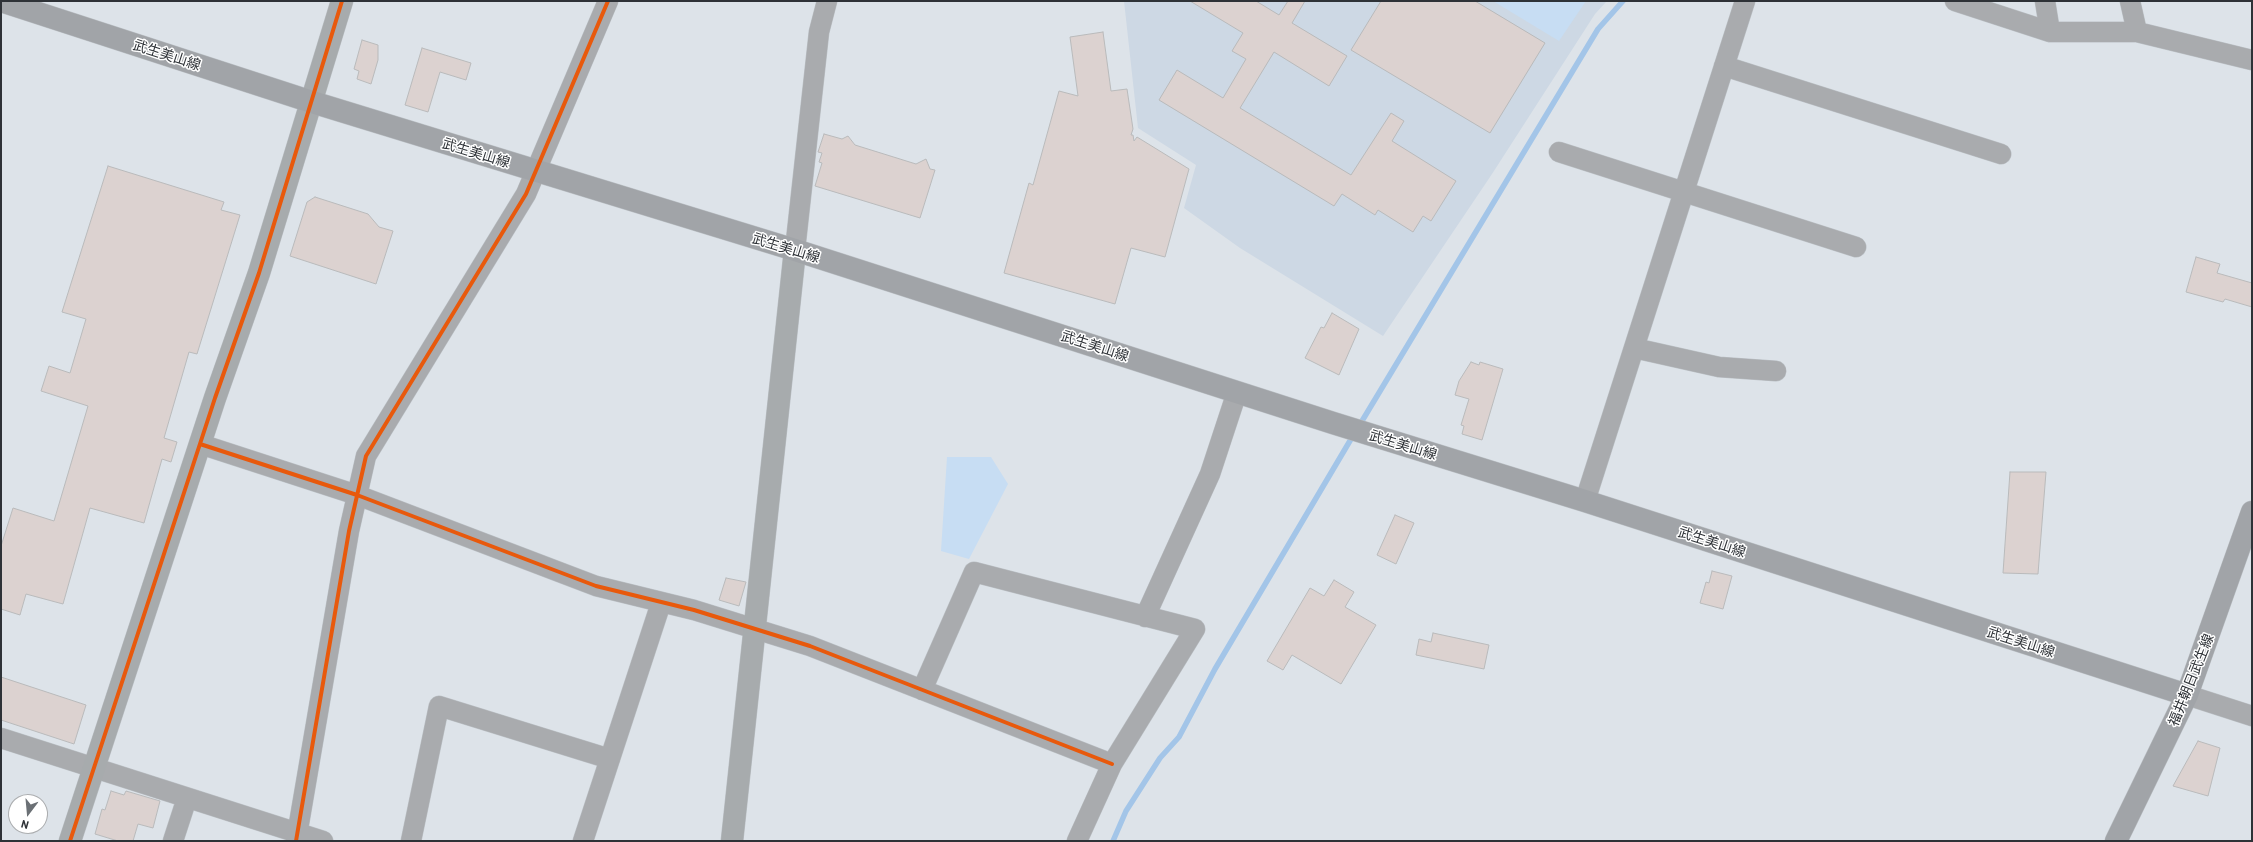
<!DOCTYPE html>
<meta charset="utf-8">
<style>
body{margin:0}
#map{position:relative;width:2253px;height:842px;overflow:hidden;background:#dde3e9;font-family:Barlow,sans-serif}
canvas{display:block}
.frame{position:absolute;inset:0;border:2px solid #2e3237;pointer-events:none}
.north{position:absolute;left:8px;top:794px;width:40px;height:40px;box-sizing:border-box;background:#fff;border:1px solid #abadaf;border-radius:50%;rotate:196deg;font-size:11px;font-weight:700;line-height:16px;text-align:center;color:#2e3237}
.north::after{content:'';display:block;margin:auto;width:14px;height:18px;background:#6b7075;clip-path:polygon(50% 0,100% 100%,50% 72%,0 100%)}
</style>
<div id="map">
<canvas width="2253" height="842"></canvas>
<div class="frame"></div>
<div class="north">N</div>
</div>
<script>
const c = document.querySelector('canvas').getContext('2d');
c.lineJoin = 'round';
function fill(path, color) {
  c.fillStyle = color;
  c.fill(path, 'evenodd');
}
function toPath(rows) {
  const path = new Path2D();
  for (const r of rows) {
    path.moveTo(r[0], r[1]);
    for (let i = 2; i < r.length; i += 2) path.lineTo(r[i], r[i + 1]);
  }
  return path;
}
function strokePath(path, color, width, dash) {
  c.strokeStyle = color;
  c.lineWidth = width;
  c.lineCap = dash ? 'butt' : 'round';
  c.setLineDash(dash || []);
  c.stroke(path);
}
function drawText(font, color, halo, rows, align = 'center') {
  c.font = font + ' Barlow,"Noto Sans JP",sans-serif';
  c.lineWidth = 3;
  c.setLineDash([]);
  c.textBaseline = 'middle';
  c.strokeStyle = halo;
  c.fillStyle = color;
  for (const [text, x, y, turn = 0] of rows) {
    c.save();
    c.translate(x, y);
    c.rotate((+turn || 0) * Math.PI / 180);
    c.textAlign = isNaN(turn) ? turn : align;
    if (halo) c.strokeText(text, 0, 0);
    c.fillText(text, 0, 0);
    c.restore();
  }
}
fill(toPath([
 [1124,1,1607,1,1595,14,1492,174,1383,336,1240,248,1184,208,1196,165,1138,128]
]), '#cdd8e4');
fill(toPath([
 [1493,1,1586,1,1559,41],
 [947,457,991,457,1008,484,969,559,941,551]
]), '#c7ddf3');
strokePath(toPath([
 [1359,426,1598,29,1623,1],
 [1113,841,1126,811,1160,758,1179,737,1215,669,1354,434]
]), '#a3c5e8', 5.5);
const building = toPath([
 [1190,1,1256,1,1279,15,1288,1,1305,1,1292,23,1347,56,1329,86,1274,52,1240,108,1351,175,1391,113,1404,121,1392,141,1456,181,1431,221,1423,216,1413,232,1378,210,1375,215,1342,194,1334,206,1159,100,1177,70,1223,98,1246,59,1232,51,1243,33,1190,1],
 [1381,1,1475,1,1545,43,1490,133,1351,50,1381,1],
 [1103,32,1111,91,1127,89,1133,129,1131,135,1133,135,1134,141,1137,137,1189,169,1165,257,1131,248,1115,304,1004,273,1029,183,1033,185,1059,91,1078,96,1070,37,1103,32],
 [362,40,378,45,378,60,371,84,357,79,359,71,354,69,362,40],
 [422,48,471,63,466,80,440,72,428,112,405,105,422,48],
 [824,134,842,139,848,136,855,145,916,164,926,159,930,169,935,170,920,218,815,186,822,163,819,162,822,153,818,152,824,134],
 [108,166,224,202,221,210,240,215,197,354,189,352,164,438,177,442,171,462,162,459,144,523,90,508,63,604,26,594,20,615,1,609,1,546,13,508,54,521,88,406,41,391,49,366,70,373,86,319,62,312,108,166],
 [315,197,368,214,379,227,393,231,376,284,290,256,307,202,315,197],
 [2196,257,2220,264,2217,273,2252,283,2252,307,2225,299,2223,302,2186,292,2196,257],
 [1332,313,1359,329,1339,375,1305,358,1321,327,1324,328,1332,313],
 [1471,362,1479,365,1480,362,1503,369,1482,440,1462,434,1464,426,1461,425,1469,399,1455,395,1459,381,1471,362],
 [2010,472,2046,472,2038,574,2003,573,2010,472],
 [1395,515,1414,523,1396,564,1377,555,1395,515],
 [1712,571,1732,576,1723,609,1700,603,1706,582,1709,583,1712,571],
 [726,578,746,582,739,606,719,600,726,578],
 [1334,580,1354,592,1345,607,1376,625,1341,684,1292,655,1283,670,1267,661,1310,588,1324,596,1334,580],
 [1433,633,1489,645,1484,669,1416,655,1419,639,1431,642,1433,633],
 [1,677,86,705,74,744,1,720,1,677],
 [2198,741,2220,748,2208,796,2173,786,2198,741],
 [111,791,124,795,126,791,160,801,153,828,138,824,133,841,118,841,95,834,102,809,105,810,111,791]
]);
fill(building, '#dcd2d0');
strokePath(building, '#b9babb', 1);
const street = toPath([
 [1955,1,2050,32,2137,32,2252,60],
 [2045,1,2050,32],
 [2130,1,2137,32],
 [1724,66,2001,154],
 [1559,152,1856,247],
 [795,250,819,32,827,1],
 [1634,348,1719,367,1776,371],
 [200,444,357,495,596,586,694,610,810,646,1112,764],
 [1585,501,1745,1],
 [1145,617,1210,474,1237,392],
 [922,690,974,572,1195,629,1112,764,1077,841],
 [2187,695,2252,716],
 [1,738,323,841],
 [173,841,187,798],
 [296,841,349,531,366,456,526,194,608,1],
 [411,841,439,706,610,759],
 [583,841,661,603]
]);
const secondary = toPath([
 [70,841,215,398,259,273,342,1],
 [732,841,795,250]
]);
const primary = toPath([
 [1,1,312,102,795,250,1333,423,1585,501,2187,695],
 [2116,841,2187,695,2252,512]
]);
strokePath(street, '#bbc0c5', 21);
strokePath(secondary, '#bbc0c5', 23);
strokePath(primary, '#bbc0c5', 23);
strokePath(street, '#a9abae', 20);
strokePath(secondary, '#a7abad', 22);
strokePath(primary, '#a1a4a8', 22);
strokePath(toPath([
 [200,444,357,495,596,586,694,610,810,646,1112,764],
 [70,841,215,398,259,273,342,1],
 [296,841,349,531,366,456,526,194,608,1]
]), '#e8590c', 4);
drawText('14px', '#2e3237', '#fff', [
 ["武生美山線",167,55,18],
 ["武生美山線",476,153,17],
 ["武生美山線",786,248,17],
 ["武生美山線",1095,346,18],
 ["武生美山線",1403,445,17],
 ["武生美山線",1712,542,18],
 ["武生美山線",2021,642,18],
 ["福井朝日武生線",2191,680,-68]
]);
</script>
